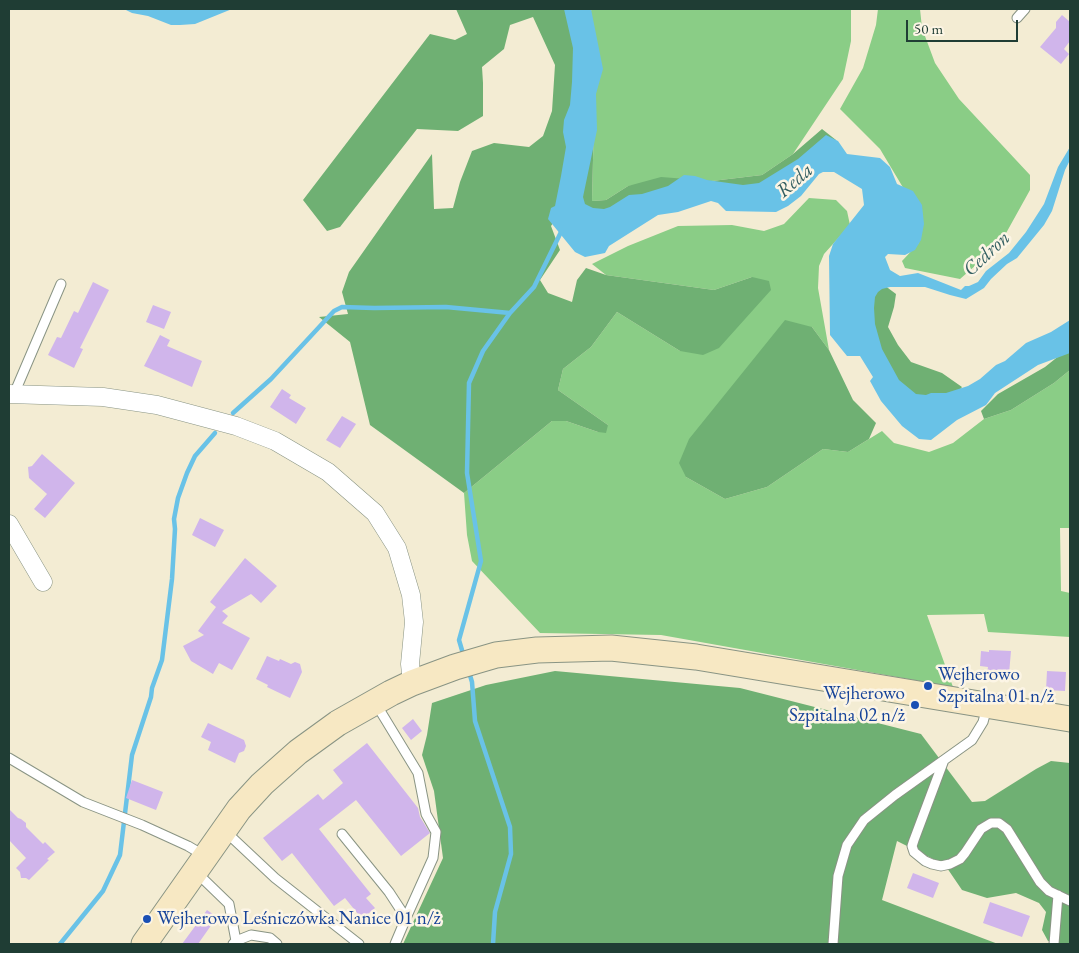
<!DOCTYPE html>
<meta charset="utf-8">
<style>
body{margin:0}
#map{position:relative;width:1079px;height:953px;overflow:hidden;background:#f3ecd3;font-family:"EB Garamond",serif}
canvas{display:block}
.frame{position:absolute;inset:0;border:10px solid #1f3d34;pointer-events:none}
.scale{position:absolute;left:906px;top:20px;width:112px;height:22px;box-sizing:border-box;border:2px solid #1f3d34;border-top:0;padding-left:6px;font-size:15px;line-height:18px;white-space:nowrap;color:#1f3d34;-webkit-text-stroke:4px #fcf5e5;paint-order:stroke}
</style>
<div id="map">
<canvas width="1079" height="953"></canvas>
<div class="frame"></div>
<div class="scale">50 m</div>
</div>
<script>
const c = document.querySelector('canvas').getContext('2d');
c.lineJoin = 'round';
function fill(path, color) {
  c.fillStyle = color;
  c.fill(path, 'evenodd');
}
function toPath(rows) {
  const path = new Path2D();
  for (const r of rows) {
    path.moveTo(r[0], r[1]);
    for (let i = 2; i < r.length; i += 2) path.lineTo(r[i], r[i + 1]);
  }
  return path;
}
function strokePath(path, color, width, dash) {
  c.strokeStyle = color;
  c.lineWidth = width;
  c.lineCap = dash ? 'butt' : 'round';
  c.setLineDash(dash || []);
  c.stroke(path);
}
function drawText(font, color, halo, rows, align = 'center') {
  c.font = font + ' "EB Garamond",serif';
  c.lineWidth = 5;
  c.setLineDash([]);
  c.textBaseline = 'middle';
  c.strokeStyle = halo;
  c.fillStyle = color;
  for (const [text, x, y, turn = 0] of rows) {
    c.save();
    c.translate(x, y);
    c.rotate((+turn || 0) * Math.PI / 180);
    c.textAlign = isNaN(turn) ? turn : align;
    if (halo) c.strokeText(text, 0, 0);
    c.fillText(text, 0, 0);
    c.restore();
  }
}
fill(toPath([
 [597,9,851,9,851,41,843,79,793,154,762,175,712,181,628,186,606,200,592,201,595,79,582,12],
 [878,9,920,9,922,28,935,63,959,99,1030,175,1030,190,1000,244,960,279,905,268,902,261,918,244,923,221,880,149,840,109,863,68,876,25],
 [809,198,836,200,847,211,850,225,824,254,819,266,818,288,829,350,812,327,686,477,725,499,767,487,823,449,848,452,882,431,894,443,929,452,953,443,984,419,1011,410,1054,383,1070,370,1070,528,1060,528,1061,591,1070,593,1070,637,988,632,984,614,927,615,953,687,661,635,540,633,472,561,467,535,464,493,552,421,566,421,598,432,608,425,558,390,563,369,591,347,617,312,680,351,752,277,714,290,606,275,592,264,628,246,678,226,732,225,764,231,784,224]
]), '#8acd86');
fill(toPath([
 [456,9,580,9,594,119,592,201,606,200,628,186,661,177,712,181,762,175,793,154,822,129,836,140,790,179,602,217,565,206,551,226,560,250,540,280,548,293,572,302,577,280,586,268,606,275,714,290,752,277,769,281,771,290,719,348,703,355,680,351,617,312,591,347,563,369,558,390,608,425,606,433,598,432,566,421,552,421,464,493,370,425,350,342,319,317,348,314,342,292,349,272,432,154,434,209,453,208,460,182,472,151,494,143,529,147,543,136,552,111,555,65,533,17,510,25,504,49,482,67,483,83,483,116,458,131,417,129,340,227,327,231,303,200,430,34,455,40,467,34],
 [864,270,896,294,894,307,888,327,898,345,911,362,942,373,962,387,948,405,901,414,848,289],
 [785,320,812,327,829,350,853,400,876,423,869,439,848,452,823,449,767,487,725,499,686,477,679,463,689,439],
 [1070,347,1070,370,1054,383,1011,410,984,419,981,411,998,394,1045,367],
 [555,671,740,688,921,734,972,802,985,801,1036,769,1051,761,1070,763,1070,944,1058,944,1048,941,1042,930,1046,912,1039,903,1016,893,987,898,962,890,945,865,897,841,882,900,998,944,403,944,443,858,434,791,422,755,427,735,432,703,486,685]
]), '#6fb073');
fill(toPath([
 [124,9,232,9,195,24,180,25,171,25,148,16,132,13],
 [564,9,591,9,603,69,596,94,597,130,583,197,585,204,593,208,604,209,610,207,629,195,642,194,668,186,684,175,695,176,707,180,743,185,759,183,798,159,826,135,838,141,847,154,880,158,890,167,897,184,913,191,922,205,924,224,921,240,915,250,905,255,888,254,885,257,890,270,900,276,918,273,961,290,965,286,969,286,978,282,986,271,1009,253,1026,232,1044,204,1058,167,1070,147,1070,160,1065,170,1052,211,1044,225,1017,258,1007,264,991,279,984,288,966,299,950,295,925,287,890,287,882,289,878,292,875,297,874,308,875,324,882,349,899,380,916,394,926,395,931,393,946,393,968,386,980,379,996,365,1005,361,1026,343,1051,332,1070,320,1070,353,1038,365,995,393,986,405,957,420,931,440,919,439,902,426,881,401,870,381,873,377,860,356,847,356,830,335,829,256,833,244,864,205,862,189,834,172,823,172,819,174,801,196,788,206,776,212,726,211,718,203,711,201,678,212,658,215,609,246,605,253,585,257,575,252,548,219,551,208,555,206,561,176,566,147,563,132,564,120,570,105,572,82,573,48]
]), '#69c2e7');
strokePath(toPath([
 [233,413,271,379,334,311,342,307,374,308,446,307,510,313],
 [464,657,459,640,481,561,467,473,469,383,483,351,510,313,534,287,562,230],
 [469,672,472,682,475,721,510,827,511,854,495,912,493,944],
 [60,944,103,891,120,855,132,755,151,697,152,688,162,660,172,579,175,529,174,519,178,498,187,473,195,456,215,433]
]), '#69c2e7', 4.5);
fill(toPath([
 [1062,15,1070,22,1070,41,1064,49,1069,54,1061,64,1040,47,1056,28,1056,22],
 [93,282,109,290,80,348,83,349,74,368,48,355,57,337,61,338,74,311,78,313],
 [153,305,171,312,164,329,146,322],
 [160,335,170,340,167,346,202,361,192,387,144,366],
 [282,389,291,395,289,398,306,408,296,424,270,407],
 [342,416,356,424,340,448,326,440],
 [42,454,75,483,45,518,34,509,47,494,29,478,28,467,32,466],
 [200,518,224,530,215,547,192,535],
 [245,558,277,586,261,603,251,594,222,611,228,616,222,623,250,638,232,670,219,663,213,674,191,661,183,646,204,635,198,631,216,607,210,602],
 [989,650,1011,651,1009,674,987,673,988,667,980,666,981,651,989,652],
 [267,656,279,661,280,659,291,664,295,662,300,664,302,672,290,698,267,687,268,685,256,679],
 [1047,671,1066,672,1065,691,1046,690],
 [413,719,422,731,411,740,402,728],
 [208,723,244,740,246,746,244,751,239,753,235,763,208,750,211,742,201,737],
 [367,743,418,808,420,817,430,833,401,856,356,800,319,829,371,894,366,898,375,908,362,919,345,898,334,906,292,853,282,861,263,838,318,794,323,800,343,783,333,770],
 [132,780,163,792,156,810,126,798],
 [9,809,18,818,21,819,26,823,26,827,43,844,45,842,55,852,47,859,49,860,29,880,26,878,21,878,20,872,16,868,26,858,9,840],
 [913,873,939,883,933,898,907,888],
 [990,902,1030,916,1022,937,983,923],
 [207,910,217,917,198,944,182,944]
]), '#d0b5eb');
const lane = toPath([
 [1017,18,1025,9],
 [14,394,61,284],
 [376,704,418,773,426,814,436,832,433,858,406,918],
 [9,758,83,802,142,825,188,846,205,856],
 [944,760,914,840,912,846,914,852,925,861,932,864,941,866,950,864,960,859,965,853,981,829,991,823,999,823,1007,829,1040,882,1049,891,1070,901],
 [226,832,275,878,359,944],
 [342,834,389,892,406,918,395,944],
 [197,873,229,904,236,941],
 [233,944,236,941,251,935,270,938,277,944],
 [833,944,838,876,847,845,864,820,895,795,972,740,983,722,987,707],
 [1054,944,1058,895]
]);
const street = toPath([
 [9,394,103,397,157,405,236,426,275,441,328,472,375,513,397,548,411,595,414,622,410,664,412,683],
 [9,524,43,582]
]);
const secondary = toPath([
 [144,944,239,809,262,784,298,752,338,723,391,693,412,683,455,667,496,655,537,650,611,648,696,657,1070,719]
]);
strokePath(lane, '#899484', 11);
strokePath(street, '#899484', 19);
strokePath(secondary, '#899484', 27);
strokePath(lane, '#fff', 9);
strokePath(street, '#fff', 18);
strokePath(secondary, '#f7e8c3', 25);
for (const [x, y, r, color] of [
 [928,686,5,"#1a4fb4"],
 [915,705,5,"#1a4fb4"],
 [147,919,5,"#1a4fb4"]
]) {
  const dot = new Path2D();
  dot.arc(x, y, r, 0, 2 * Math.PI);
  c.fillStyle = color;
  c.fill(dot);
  strokePath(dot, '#fcf5e5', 2);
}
drawText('19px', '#164399', '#fcf5e5', [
 ["Wejherowo",938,675],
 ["Szpitalna 01 n/ż",938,697],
 ["Wejherowo",905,694,"right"],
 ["Szpitalna 02 n/ż",905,716,"right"],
 ["Wejherowo Leśniczówka Nanice 01 n/ż",157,919]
], 'left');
drawText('italic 20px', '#325e61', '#fcf5e5', [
 ["Reda",795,181,-41],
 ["Cedron",987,254,-43]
]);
</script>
